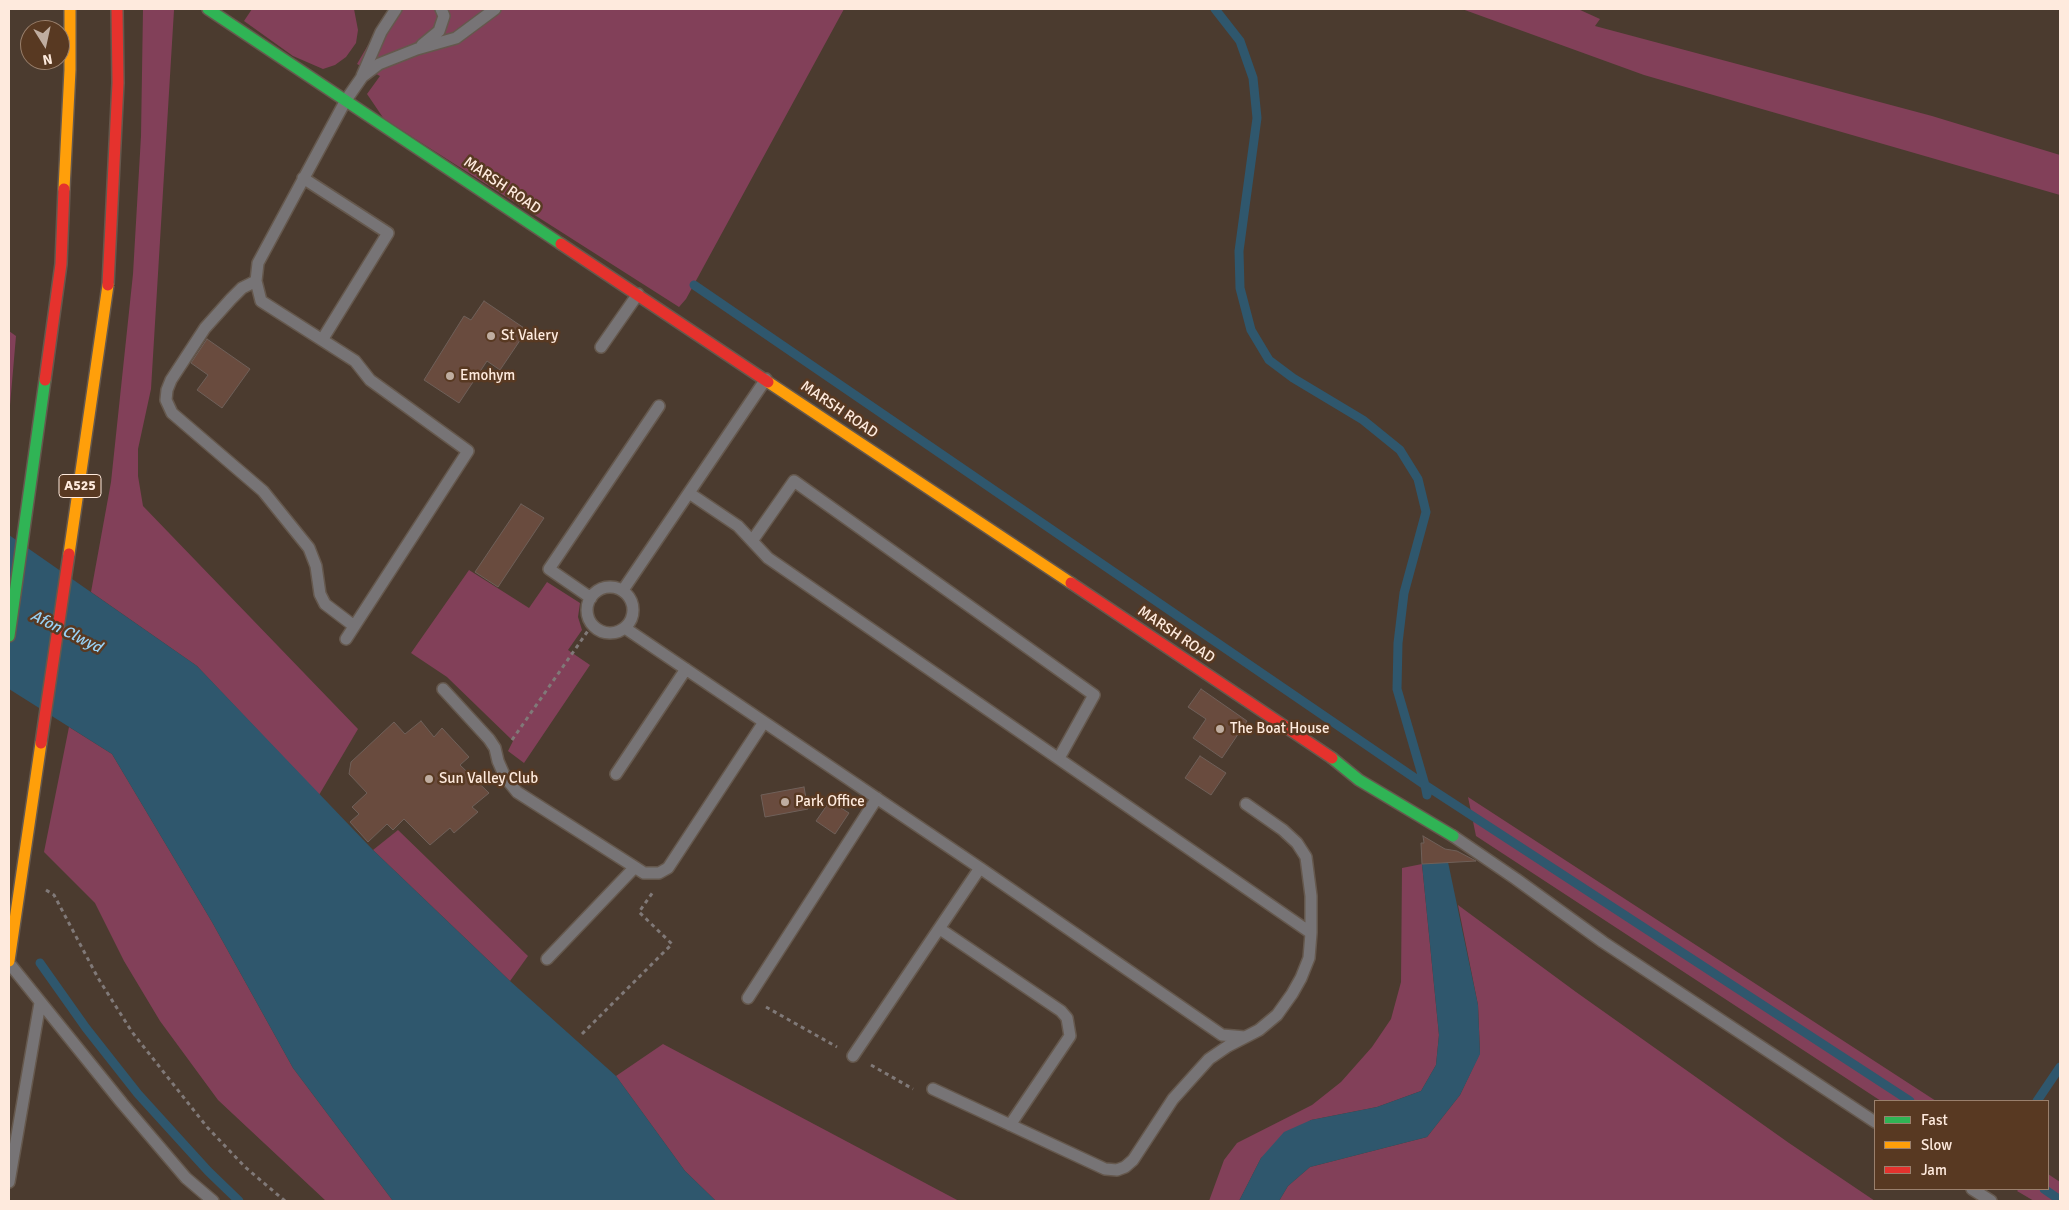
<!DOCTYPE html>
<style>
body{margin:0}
#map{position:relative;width:2069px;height:1210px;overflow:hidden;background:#4b3b2f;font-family:Signika,sans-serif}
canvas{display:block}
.frame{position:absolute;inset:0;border:10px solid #feeadd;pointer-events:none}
.legend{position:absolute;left:1874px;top:1100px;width:175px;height:90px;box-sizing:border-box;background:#583922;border:1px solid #9a806d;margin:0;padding:6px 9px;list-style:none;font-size:15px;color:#feeadd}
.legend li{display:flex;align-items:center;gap:10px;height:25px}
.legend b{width:25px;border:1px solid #9a806d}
.north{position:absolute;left:20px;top:20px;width:50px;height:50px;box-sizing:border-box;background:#583922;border:1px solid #9a806d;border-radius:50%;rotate:170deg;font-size:14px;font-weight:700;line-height:20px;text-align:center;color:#feeadd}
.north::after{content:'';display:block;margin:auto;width:18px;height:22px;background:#bfada0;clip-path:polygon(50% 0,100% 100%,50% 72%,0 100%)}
</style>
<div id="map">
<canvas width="2069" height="1210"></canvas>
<div class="frame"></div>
<ul class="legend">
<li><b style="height:6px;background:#30b455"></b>Fast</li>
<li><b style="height:6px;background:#ff9f0a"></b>Slow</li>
<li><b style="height:6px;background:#e5322d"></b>Jam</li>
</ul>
<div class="north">N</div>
</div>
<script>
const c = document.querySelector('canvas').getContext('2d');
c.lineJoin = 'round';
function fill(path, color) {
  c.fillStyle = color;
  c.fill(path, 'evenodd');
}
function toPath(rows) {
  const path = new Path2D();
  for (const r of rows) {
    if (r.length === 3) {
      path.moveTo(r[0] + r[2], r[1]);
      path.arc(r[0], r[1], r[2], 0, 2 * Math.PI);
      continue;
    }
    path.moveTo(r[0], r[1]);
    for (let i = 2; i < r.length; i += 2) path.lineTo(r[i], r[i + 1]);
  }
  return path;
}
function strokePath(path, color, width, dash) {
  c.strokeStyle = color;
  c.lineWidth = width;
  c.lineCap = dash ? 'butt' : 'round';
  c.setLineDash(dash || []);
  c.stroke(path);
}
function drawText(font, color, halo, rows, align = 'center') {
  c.font = font + ' Signika,sans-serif';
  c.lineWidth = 5;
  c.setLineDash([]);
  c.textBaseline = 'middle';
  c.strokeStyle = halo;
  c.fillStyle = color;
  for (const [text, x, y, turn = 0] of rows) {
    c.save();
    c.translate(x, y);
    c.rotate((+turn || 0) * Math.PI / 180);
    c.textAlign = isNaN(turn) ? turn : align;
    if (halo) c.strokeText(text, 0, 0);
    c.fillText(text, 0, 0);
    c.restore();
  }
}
fill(toPath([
 [143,9,174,10,151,389,138,449,138,476,143,506,358,729,319,795,197,666,91,592,111,482,133,274,141,136],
 [252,9,354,9,358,30,356,43,346,57,335,65,323,69,293,56,244,21],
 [389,9,844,9,686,299,679,307,384,119,367,94,380,76,357,64],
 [1462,9,1578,9,1600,19,1595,26,1932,116,2060,155,2060,195,1644,75],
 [9,331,16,336,9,417],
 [469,570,529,608,547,582,580,603,578,617,582,630,568,650,590,665,524,763,508,751,513,741,447,677,411,653],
 [69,727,112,754,212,922,293,1068,393,1201,326,1201,218,1100,160,1021,124,961,95,903,44,852],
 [1468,797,1936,1101,1881,1101,1476,836],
 [398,830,528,956,510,981,373,850],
 [1422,864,1439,1035,1436,1065,1421,1091,1377,1107,1311,1120,1261,1158,1239,1201,1209,1201,1224,1160,1237,1143,1312,1105,1341,1082,1372,1047,1391,1019,1401,982,1402,868],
 [1458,905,1576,992,1789,1143,1875,1201,1279,1201,1288,1186,1310,1167,1427,1137,1460,1095,1480,1053,1478,1005],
 [663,1044,959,1201,716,1201,685,1171,616,1076],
 [2048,1174,2060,1182,2060,1201,2034,1201,2017,1191,2019,1189,2048,1189]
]), '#824059');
fill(toPath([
 [9,535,197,666,373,850,510,981,616,1076,685,1171,716,1201,393,1201,293,1068,212,922,112,754,9,689],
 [1448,862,1478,1005,1480,1054,1460,1095,1427,1137,1310,1167,1288,1186,1279,1201,1239,1201,1261,1158,1284,1132,1311,1120,1377,1107,1421,1091,1436,1065,1439,1035,1422,864]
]), '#2f576d');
strokePath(toPath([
 [1215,9,1240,41,1253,78,1257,118,1239,251,1240,288,1251,330,1269,360,1293,378,1363,420,1400,450,1418,479,1426,512,1404,593,1398,643,1397,689,1425,785,1427,795],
 [694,285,1425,785,1910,1101],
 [40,963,86,1028,138,1094,208,1171,239,1201],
 [2037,1101,2060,1067],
 [2044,1189,2060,1200]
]), '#2f576d', 9);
const building = toPath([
 [484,301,527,330,500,370,487,361,459,403,424,380,464,316,471,320,484,301],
 [207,339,250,369,222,408,197,390,208,375,191,363,207,339],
 [521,504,544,518,498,587,475,572,521,504],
 [1201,689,1247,721,1222,758,1193,738,1206,719,1188,707,1201,689],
 [421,721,434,737,442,728,469,757,460,765,489,793,472,807,478,812,454,833,450,828,430,845,404,819,393,830,387,824,368,842,350,822,359,814,352,807,367,793,349,774,351,762,394,722,405,734,421,721],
 [1200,756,1226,773,1211,795,1185,778,1200,756],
 [804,787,808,809,765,817,761,795,804,787],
 [830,801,849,813,835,834,816,821,830,801],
 [1423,836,1445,849,1457,851,1476,861,1422,864,1421,843,1424,843,1423,836]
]);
fill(building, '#694b3e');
strokePath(building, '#6f6059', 1);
const lane = toPath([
 [422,45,439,31,444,16,441,9],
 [362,76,381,32,396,9],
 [303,178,388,233,322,340],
 [256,281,242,288,231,299,205,328,171,380,167,390,166,400,172,413,263,491,309,548,316,566,320,594,325,604,354,626],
 [601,347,638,294],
 [689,493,738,526,768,558,1311,933,1309,958,1301,978,1292,994,1277,1015,1259,1030,1228,1046,1209,1059,1173,1099,1133,1160,1125,1167,1117,1170,1105,1169,933,1089],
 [752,541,794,481,1094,695,1059,758],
 [610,610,23],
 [623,590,766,379],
 [591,598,549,569,659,406],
 [625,628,980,868],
 [346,639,468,451,370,380,355,361,261,301,256,281,258,263,346,100,362,77,379,64,417,49,456,38,495,9],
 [443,689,489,739,495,748,498,761,505,777,517,792,644,873,659,873,668,868,764,722],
 [616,774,686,669],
 [1246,804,1283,830,1297,843,1306,857,1311,896,1311,933],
 [1453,836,1516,879,1603,942,1875,1122],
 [940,929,1061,1011,1067,1018,1070,1036,1010,1125],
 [547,959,635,867],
 [9,963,122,1103,186,1178,213,1201],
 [748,998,877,798],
 [853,1056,980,868,1222,1035,1245,1037],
 [9,1182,40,1003],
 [1972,1189,1991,1201]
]);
const fast = toPath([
 [208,9,561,244],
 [9,636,45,380],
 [1332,758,1359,780,1453,836]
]);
const slow = toPath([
 [64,189,70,70,70,9],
 [768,382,1071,583]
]);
const jam = toPath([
 [561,244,768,382],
 [45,380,61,264,64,189],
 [1071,583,1332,758]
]);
strokePath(lane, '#65584d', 14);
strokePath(fast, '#65584d', 14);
strokePath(slow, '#65584d', 14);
strokePath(jam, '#65584d', 14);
strokePath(toPath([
 [512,740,592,625],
 [46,890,54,895,98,978,132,1032,207,1127,245,1167,285,1201],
 [766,1007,837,1047],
 [582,1034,672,944,639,912,653,892],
 [871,1065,913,1089]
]), '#807978', 3, [4, 4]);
strokePath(lane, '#777476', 11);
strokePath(fast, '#30b455', 11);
strokePath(slow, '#ff9f0a', 11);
strokePath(jam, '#e5322d', 11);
const slowBridge = toPath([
 [69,554,108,285],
 [9,961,41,743]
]);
const jamBridge = toPath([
 [108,285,118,83,117,9],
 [41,743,69,554]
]);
strokePath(slowBridge, '#65584d', 14, []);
strokePath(jamBridge, '#65584d', 14, []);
strokePath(slowBridge, '#ff9f0a', 11);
strokePath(jamBridge, '#e5322d', 11);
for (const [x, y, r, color] of [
 [491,336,5,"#bfada0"],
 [450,376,5,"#bfada0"],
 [1220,729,5,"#bfada0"],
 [429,779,5,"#bfada0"],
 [785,802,5,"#bfada0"]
]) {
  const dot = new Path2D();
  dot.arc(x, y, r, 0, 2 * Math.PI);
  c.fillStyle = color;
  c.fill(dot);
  strokePath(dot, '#583922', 2);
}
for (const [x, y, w] of [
 [80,486,42]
]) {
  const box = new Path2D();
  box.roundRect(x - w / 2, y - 11.5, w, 23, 4);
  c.fillStyle = '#583922';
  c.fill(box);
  strokePath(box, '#feeadd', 1);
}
drawText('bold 14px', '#feeadd', null, [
 ["A525",80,486]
]);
drawText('15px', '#feeadd', '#583922', [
 ["MARSH ROAD",502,186,34],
 ["MARSH ROAD",839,410,34],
 ["MARSH ROAD",1176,635,34]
]);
drawText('15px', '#feeadd', '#583922', [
 ["St Valery",501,336],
 ["Emohym",460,376],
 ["The Boat House",1230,729],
 ["Sun Valley Club",439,779],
 ["Park Office",795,802]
], 'left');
drawText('italic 16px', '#98d2f6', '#583922', [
 ["Afon Clwyd",66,632,26]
]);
</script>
